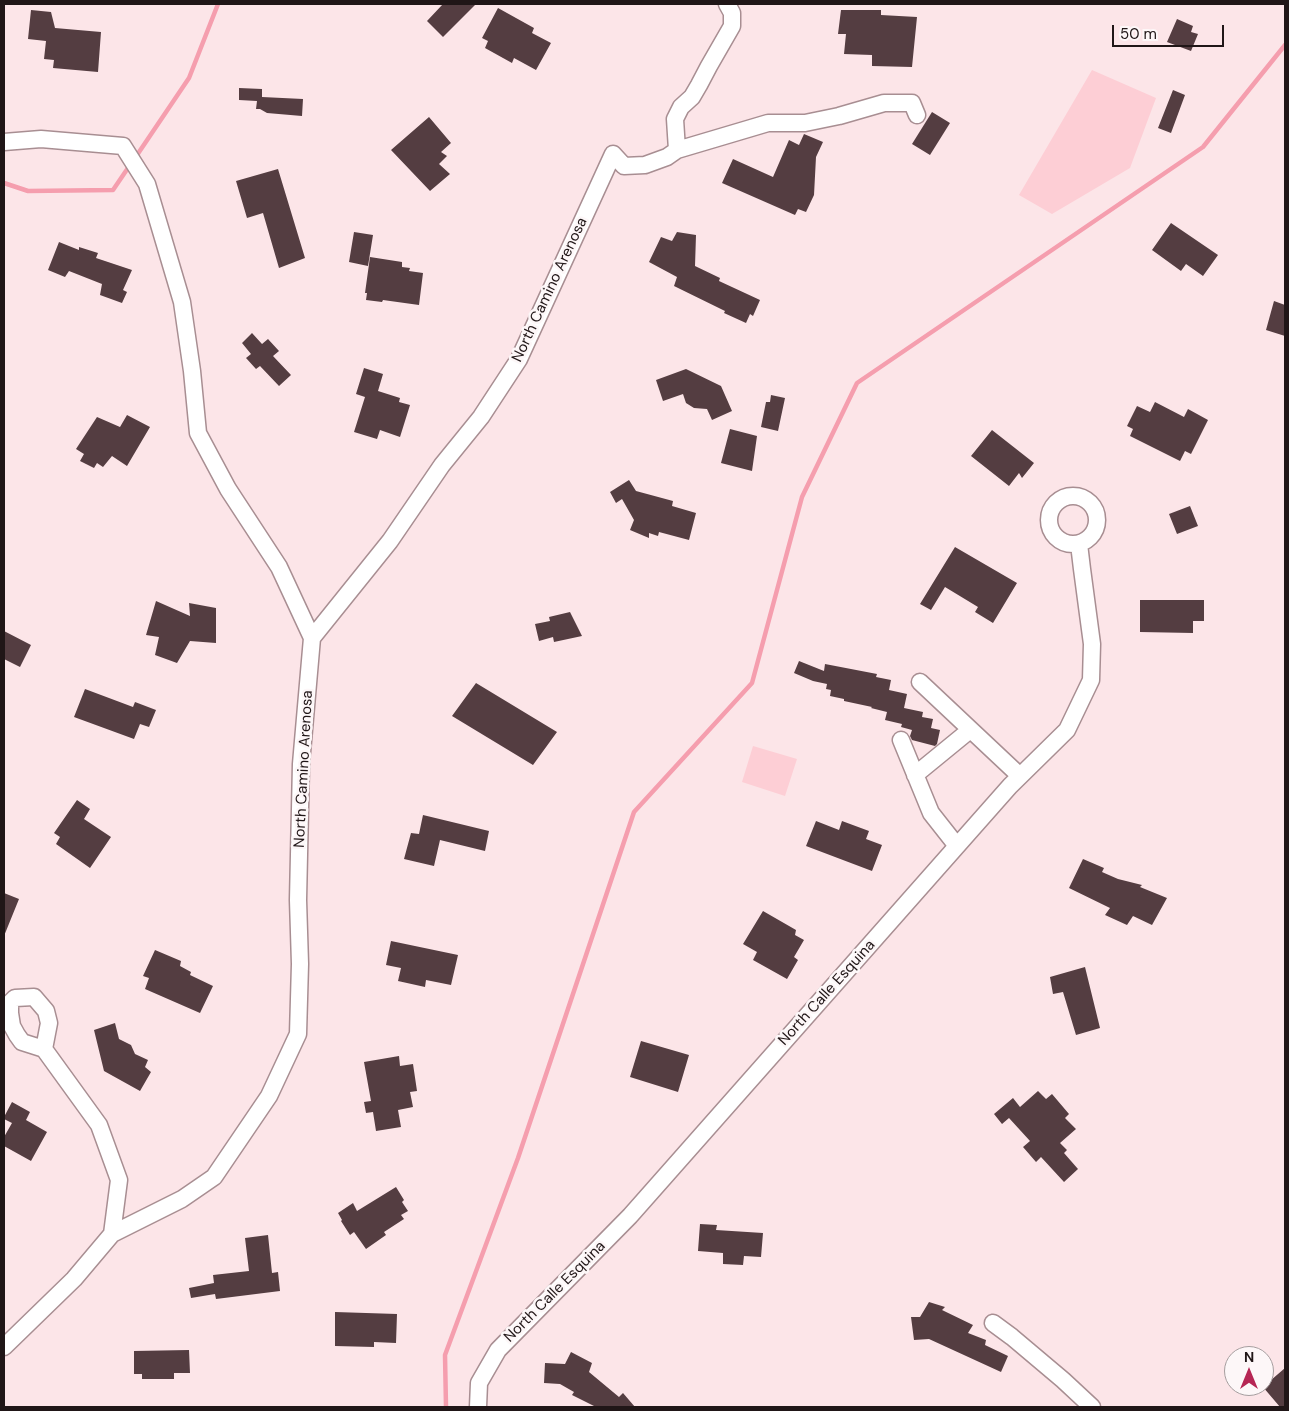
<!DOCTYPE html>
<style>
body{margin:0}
#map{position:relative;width:1289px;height:1411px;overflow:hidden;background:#fce5e8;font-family:"DM Sans",sans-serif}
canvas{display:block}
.frame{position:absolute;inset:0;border:5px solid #201617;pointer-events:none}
.north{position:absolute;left:1224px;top:1346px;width:50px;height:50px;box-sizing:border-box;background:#fdf7f8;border:1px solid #a59d9e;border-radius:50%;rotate:0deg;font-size:14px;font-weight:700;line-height:20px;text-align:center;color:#201617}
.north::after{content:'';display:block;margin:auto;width:18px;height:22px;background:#b62654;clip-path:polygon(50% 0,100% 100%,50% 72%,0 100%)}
.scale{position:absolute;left:1112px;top:25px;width:112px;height:22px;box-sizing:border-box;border:2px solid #201617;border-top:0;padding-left:6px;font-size:15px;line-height:18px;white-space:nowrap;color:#201617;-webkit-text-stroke:4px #fdf7f8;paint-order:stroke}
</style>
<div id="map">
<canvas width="1289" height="1411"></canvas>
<div class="frame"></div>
<div class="north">N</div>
<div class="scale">50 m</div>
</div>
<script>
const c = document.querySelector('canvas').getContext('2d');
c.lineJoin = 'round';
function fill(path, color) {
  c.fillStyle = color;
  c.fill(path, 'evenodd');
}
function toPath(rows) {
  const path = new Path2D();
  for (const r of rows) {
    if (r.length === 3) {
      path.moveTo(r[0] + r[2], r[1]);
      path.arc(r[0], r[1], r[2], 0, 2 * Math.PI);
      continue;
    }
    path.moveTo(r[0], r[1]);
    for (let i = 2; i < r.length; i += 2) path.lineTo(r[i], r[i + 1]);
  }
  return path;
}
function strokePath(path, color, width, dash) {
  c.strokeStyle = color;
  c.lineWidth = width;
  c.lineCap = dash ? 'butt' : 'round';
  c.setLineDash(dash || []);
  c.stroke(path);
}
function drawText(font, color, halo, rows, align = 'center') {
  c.font = font + ' "DM Sans",sans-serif';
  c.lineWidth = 5;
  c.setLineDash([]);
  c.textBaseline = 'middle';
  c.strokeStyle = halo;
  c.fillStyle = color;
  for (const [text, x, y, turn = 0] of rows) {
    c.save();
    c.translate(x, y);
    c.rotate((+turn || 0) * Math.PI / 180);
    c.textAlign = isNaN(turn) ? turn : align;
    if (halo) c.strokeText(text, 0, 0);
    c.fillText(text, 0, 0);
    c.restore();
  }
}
fill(toPath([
 [1092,70,1156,98,1130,168,1052,214,1019,195],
 [753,746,797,759,785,796,742,782]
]), '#fdced5');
strokePath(toPath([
 [135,158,189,78,218,4],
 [4,183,28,191,113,190,130,165],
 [446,1407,445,1355,518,1158,634,812,752,683,802,497,857,383,1203,147,1285,45]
]), '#f59eae', 4.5);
fill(toPath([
 [443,4,476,4,443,37,427,21],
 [498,8,534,28,532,33,551,43,536,70,514,58,512,63,485,48,488,41,482,38],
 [31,10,51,12,55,28,101,32,98,72,53,68,54,60,44,59,46,41,28,39],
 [841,10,881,10,881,15,917,17,912,67,872,66,872,55,844,54,846,34,838,34],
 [1177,19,1193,26,1191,32,1198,34,1191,51,1167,42],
 [239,88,262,89,262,97,303,99,302,116,267,113,260,109,256,109,257,101,239,100],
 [1173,90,1185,95,1171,133,1158,128],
 [932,112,950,123,930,155,912,144],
 [429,117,451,143,441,152,447,156,439,164,450,174,430,191,391,150],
 [804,134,823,142,816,157,814,195,806,212,798,209,795,215,722,183,733,159,773,177,789,140,799,145],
 [278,169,305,258,279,268,263,213,247,218,236,181],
 [1171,223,1218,255,1203,276,1186,264,1181,271,1152,250],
 [354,232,373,235,368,266,349,262],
 [677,232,696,235,695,266,720,278,719,281,760,300,753,316,750,314,746,323,724,313,725,311,674,286,677,277,649,262,661,237,672,241],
 [59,242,79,250,79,247,98,253,96,258,132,270,123,290,127,292,122,303,100,295,102,284,69,271,65,277,48,270],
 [370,257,402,262,402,267,410,268,409,271,423,273,419,305,383,300,382,302,366,300,367,293,365,293],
 [1274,301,1285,305,1285,336,1266,330],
 [252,333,262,344,268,339,279,351,273,356,291,375,279,386,260,366,256,369,246,358,251,354,242,343],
 [364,368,383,374,378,391,400,398,399,402,410,405,400,437,380,430,377,439,354,432,365,397,356,394],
 [686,369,721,386,732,411,712,420,707,409,694,408,686,403,683,394,663,401,656,380],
 [771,395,785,398,778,431,761,427,766,402,770,402],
 [1155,402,1184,417,1188,409,1208,420,1191,454,1185,451,1180,461,1130,436,1133,429,1127,426,1137,406,1150,412],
 [127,415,150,427,127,466,112,456,103,467,97,463,94,468,80,461,84,454,76,449,97,417,120,427],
 [730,429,757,436,752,471,721,463],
 [992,430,1034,463,1022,478,1019,473,1009,486,971,456],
 [629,480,636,491,673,501,672,506,696,513,689,540,659,532,658,536,649,533,649,538,630,530,634,520,622,499,616,503,610,492],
 [1190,506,1198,526,1177,534,1169,514],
 [955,547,1017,583,993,623,975,612,978,607,945,587,931,610,920,604],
 [1140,600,1204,600,1204,621,1193,621,1193,633,1140,632],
 [156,601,190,616,189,603,216,608,216,643,190,641,177,663,155,655,159,637,146,635],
 [570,612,582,636,554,642,553,637,539,641,535,624,550,621,549,617],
 [4,631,31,645,20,667,4,659],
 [799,661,824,671,825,664,877,674,876,677,891,680,889,690,907,694,904,708,923,712,922,717,933,719,931,728,940,730,937,744,935,746,912,740,910,736,912,730,901,727,902,724,885,720,887,712,871,708,872,707,844,701,844,699,830,696,831,690,826,689,827,684,813,681,794,673],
 [476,683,557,732,533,765,452,716],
 [85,689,133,707,135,702,156,710,149,727,140,724,134,739,74,717],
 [77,800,90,809,84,819,111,837,90,868,56,844,60,837,54,833],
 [423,815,489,831,485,851,440,840,434,866,404,859,411,833,419,834],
 [816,821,839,830,842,821,869,831,866,839,882,845,872,871,806,846],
 [1083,859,1104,868,1102,872,1118,879,1142,885,1140,887,1167,898,1152,925,1133,916,1127,925,1105,915,1110,908,1069,888],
 [4,893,19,899,4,936],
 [763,911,796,930,795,935,804,940,794,957,798,960,787,979,753,960,757,952,743,944],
 [391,941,458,955,451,985,426,980,425,987,398,981,401,968,386,965],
 [155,950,181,961,180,966,191,972,190,975,213,986,200,1013,145,989,149,978,143,976],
 [1085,967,1100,1028,1076,1035,1063,992,1053,994,1050,977],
 [115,1023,119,1039,131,1045,135,1054,148,1060,145,1067,151,1072,140,1091,104,1071,94,1030],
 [641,1041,689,1055,678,1092,630,1077],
 [399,1056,400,1066,413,1064,417,1091,410,1092,413,1107,398,1110,401,1127,376,1131,373,1112,366,1113,364,1102,371,1101,364,1062],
 [1038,1091,1046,1099,1052,1094,1069,1114,1065,1118,1076,1129,1060,1143,1067,1150,1064,1153,1078,1169,1064,1182,1041,1157,1036,1162,1023,1147,1030,1141,1009,1118,1002,1124,994,1114,1013,1098,1020,1107],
 [12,1102,30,1112,26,1120,47,1132,31,1161,4,1146,4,1137,12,1123,4,1119,4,1117],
 [396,1187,404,1200,402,1202,408,1211,401,1215,404,1219,384,1232,386,1235,366,1249,354,1232,350,1235,341,1221,342,1220,338,1213,353,1203,357,1211],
 [700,1224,717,1225,716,1230,763,1233,761,1257,744,1256,743,1265,723,1264,723,1253,698,1251],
 [268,1235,272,1273,278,1272,280,1291,216,1299,215,1294,191,1298,189,1288,214,1283,213,1275,249,1271,245,1238],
 [929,1302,945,1307,942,1310,973,1325,968,1333,986,1340,985,1345,1008,1356,1001,1372,929,1339,914,1340,911,1317,920,1317],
 [335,1312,397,1314,396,1343,374,1342,374,1347,335,1346],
 [189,1350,190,1373,174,1373,174,1379,142,1379,142,1374,134,1374,134,1351],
 [571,1352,592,1363,589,1372,619,1397,623,1393,635,1407,596,1407,572,1395,574,1392,560,1384,544,1383,545,1363,565,1364],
 [1285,1368,1285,1407,1280,1407,1263,1387]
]), '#543d41');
const minor = toPath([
 [4,142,41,139,123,146,147,184,182,302,192,371,198,433,228,489,279,567,312,638],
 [677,150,768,123,805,123,839,116,884,103,912,103,917,115],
 [1073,520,24],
 [920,682,1020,776],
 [901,740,931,813,957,846],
 [915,775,970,730],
 [44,1049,49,1023,46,1011,34,997,15,998,10,1003,10,1013,12,1026,17,1035,22,1042,44,1049,99,1125,119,1180,112,1234],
 [993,1323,1012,1337,1063,1380,1092,1407],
 [4,1347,74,1279,112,1234,182,1199,214,1177,269,1096,298,1034,300,964,298,900,301,764,312,638,390,541,442,465,481,417,519,359,613,154,624,166,645,165,667,157,677,150,675,119,681,107,692,97,699,85,709,66,732,26,732,13,727,4],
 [478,1407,479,1383,498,1350,630,1216,1010,786,1067,730,1091,680,1092,644,1082,569,1079,544]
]);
strokePath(minor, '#a88e92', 19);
strokePath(minor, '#fff', 16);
drawText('15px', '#201617', '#fdf7f8', [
 ["North Camino Arenosa",550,290,-65],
 ["North Camino Arenosa",304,769,-87],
 ["North Calle Esquina",827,993,-48],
 ["North Calle Esquina",555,1292,-45]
]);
</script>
